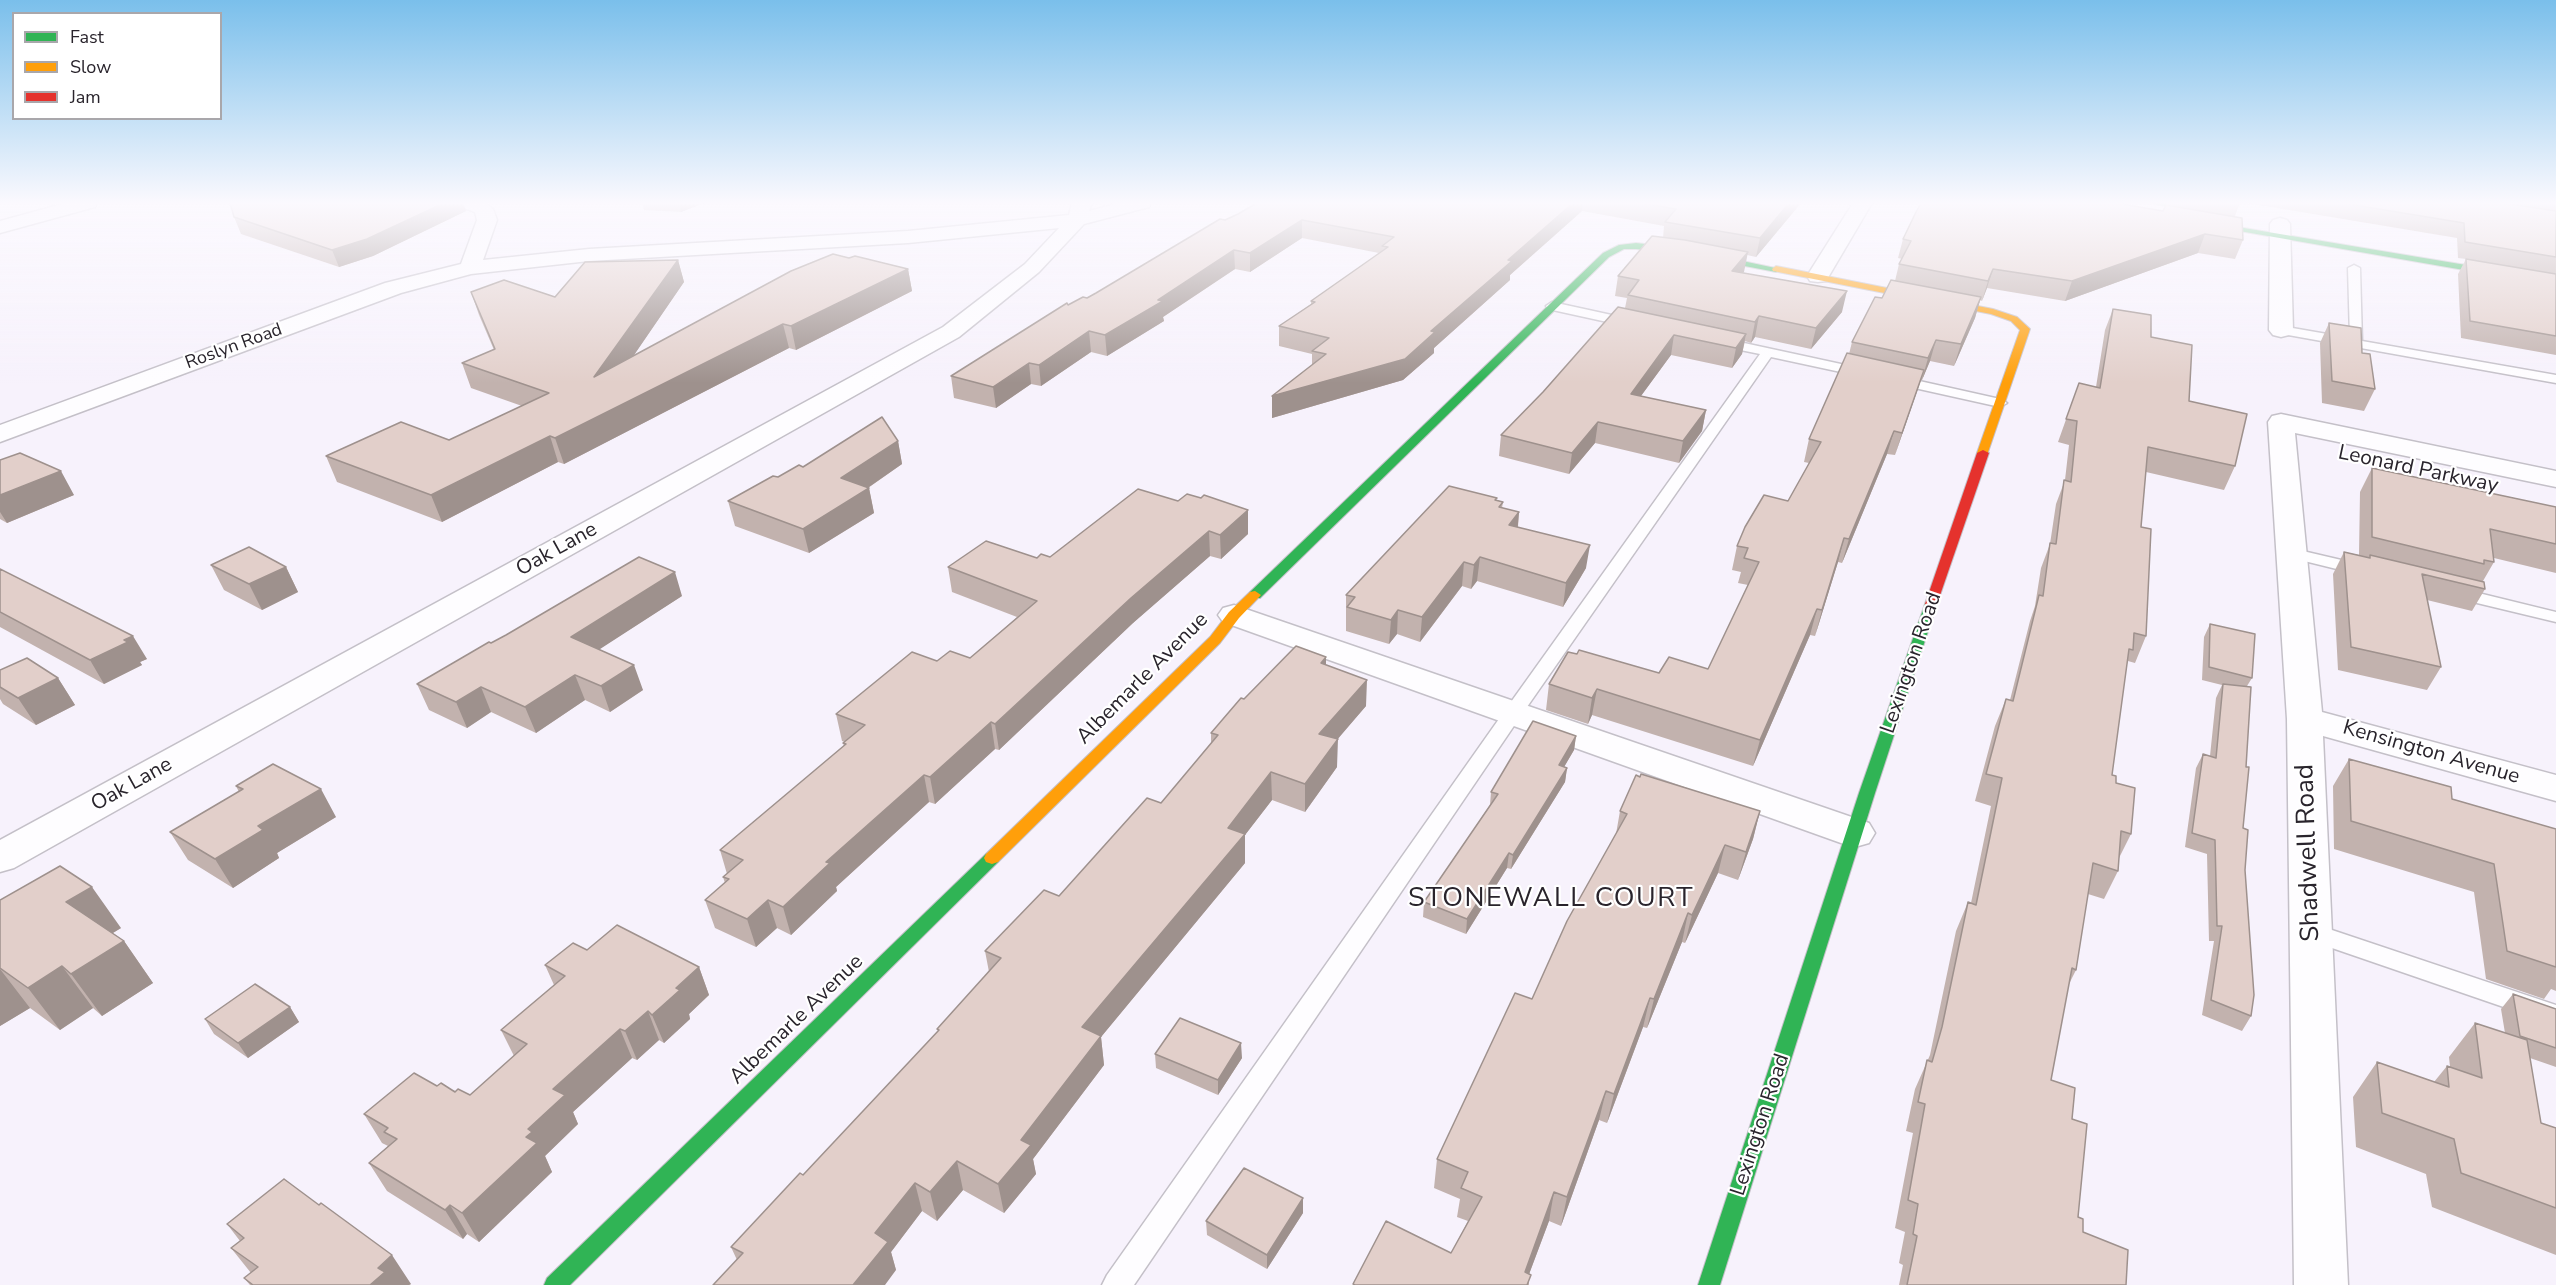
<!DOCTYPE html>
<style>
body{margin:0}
#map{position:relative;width:2556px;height:1285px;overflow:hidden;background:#f7f2fc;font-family:"Nunito Sans",sans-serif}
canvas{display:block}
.legend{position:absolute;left:12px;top:12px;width:210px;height:108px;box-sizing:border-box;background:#fff;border:2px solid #a9a7ab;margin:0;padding:8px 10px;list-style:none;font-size:18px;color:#29242c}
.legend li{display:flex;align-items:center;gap:12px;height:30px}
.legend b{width:30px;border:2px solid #a9a7ab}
</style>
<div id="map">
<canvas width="2556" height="1285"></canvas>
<ul class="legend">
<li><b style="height:8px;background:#30b455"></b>Fast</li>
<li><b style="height:8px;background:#ff9f0a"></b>Slow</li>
<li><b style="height:8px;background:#e5322d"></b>Jam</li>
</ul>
</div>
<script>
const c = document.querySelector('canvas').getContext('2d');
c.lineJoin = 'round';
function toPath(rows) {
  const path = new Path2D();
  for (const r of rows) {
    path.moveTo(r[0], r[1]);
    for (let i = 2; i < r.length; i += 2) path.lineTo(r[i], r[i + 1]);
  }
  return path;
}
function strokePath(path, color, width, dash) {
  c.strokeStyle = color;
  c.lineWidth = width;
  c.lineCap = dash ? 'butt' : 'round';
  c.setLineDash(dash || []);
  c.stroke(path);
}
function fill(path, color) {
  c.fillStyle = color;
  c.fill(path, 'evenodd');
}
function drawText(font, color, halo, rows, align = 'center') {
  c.font = font + ' "Nunito Sans",sans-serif';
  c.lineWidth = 4.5;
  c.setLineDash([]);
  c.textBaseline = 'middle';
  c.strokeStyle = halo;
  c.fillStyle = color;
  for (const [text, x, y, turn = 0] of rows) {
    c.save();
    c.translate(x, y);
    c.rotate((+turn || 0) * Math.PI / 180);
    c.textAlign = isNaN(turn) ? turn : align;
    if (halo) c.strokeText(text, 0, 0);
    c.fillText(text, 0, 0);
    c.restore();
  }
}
const lane = toPath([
 [2354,265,2360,268,2362,341,2556,375,2556,383,2277,333,2275,330,2281,326,2350,338,2348,268,2354,265],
 [1552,302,1630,319,1636,323,1630,327,1548,309,1546,306,1552,302],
 [1721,338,1864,369,1871,373,1864,377,1771,357,1520,717,1134,1285,1102,1285,1107,1275,1506,709,1760,354,1716,345,1715,342,1721,338],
 [1897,376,2000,399,2007,403,2000,407,1892,383,1890,380,1897,376],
 [2290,548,2367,566,2369,570,2361,575,2284,556,2282,553,2290,548],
 [2458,588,2556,612,2556,622,2452,597,2449,593,2452,589,2458,588],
 [2311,923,2556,1005,2556,1025,2303,938,2299,932,2303,926,2311,923]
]);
const street = toPath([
 [66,203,97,203,95,207,0,233,0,221,66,203],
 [459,203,485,203,493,209,497,220,483,260,589,249,908,231,1069,215,1072,203,1092,203,1089,211,1120,203,1151,203,1149,207,1084,224,1039,272,959,337,14,868,0,872,0,840,943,327,1025,264,1059,228,908,243,589,261,471,274,401,293,0,442,0,425,385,283,461,264,477,220,475,212,461,207,459,203],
 [1853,203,1872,203,1826,281,1818,282,1810,281,1807,276,1853,203],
 [2280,218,2287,220,2290,224,2293,330,2289,335,2281,337,2273,335,2269,330,2270,224,2273,220,2280,218],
 [2281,414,2556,471,2556,487,2295,433,2322,712,2556,775,2556,801,2323,736,2348,1285,2294,1285,2287,719,2268,422,2272,416,2281,414],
 [1234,605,1869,823,1875,833,1869,843,1855,847,1841,843,1223,622,1218,615,1223,608,1234,605]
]);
const fast = toPath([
 [2149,203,2167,203,2215,213,2211,215,2149,203],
 [2196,220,2556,280,2556,286,2199,224,2196,224,2196,220],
 [1636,243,1682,248,1780,269,1776,272,1682,254,1636,249,1624,249,1609,257,1260,598,1250,598,1249,595,1250,592,1603,253,1619,245,1636,243],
 [1931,600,1937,604,1875,793,1720,1285,1698,1285,1859,793,1925,604,1931,600],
 [992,852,998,854,1000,858,998,862,570,1285,544,1285,547,1278,986,854,992,852]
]);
const slow = toPath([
 [1776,266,1993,309,2017,317,2030,329,1987,455,1979,455,1977,453,2020,330,2011,321,1991,314,1773,271,1772,269,1776,266],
 [1255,591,1261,595,1239,618,1220,643,998,862,992,864,986,862,984,858,986,854,1210,637,1229,612,1250,592,1255,591]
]);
const jam = toPath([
 [1983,450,1989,453,1937,604,1931,608,1926,607,1925,604,1977,453,1983,450]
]);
strokePath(lane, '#c4c0c8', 3);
strokePath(street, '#c4c0c8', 3);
strokePath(fast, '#c4c0c8', 2);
strokePath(slow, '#c4c0c8', 2);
strokePath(jam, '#c4c0c8', 2);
fill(lane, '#fefdff');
fill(street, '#fefdff');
fill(fast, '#30b455');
fill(slow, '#ff9f0a');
fill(jam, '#e5322d');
fill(toPath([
 [230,203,463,203,466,211,373,256,339,267,241,234,234,217],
 [642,203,704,203,681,212,644,210],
 [1257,203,1801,203,1756,257,1747,255,1743,273,1842,312,1811,349,1755,337,1751,343,1745,341,1742,354,1732,368,1671,355,1641,396,1706,410,1702,431,1679,463,1595,443,1569,474,1499,456,1501,435,1625,308,1627,298,1615,296,1618,276,1663,238,1664,226,1582,211,1510,275,1510,280,1434,348,1434,353,1403,380,1272,418,1272,396,1312,365,1312,354,1279,346,1279,326,1311,304,1311,301,1379,253,1302,238,1250,272,1235,269,1163,317,1164,321,1107,356,1091,352,1041,386,1031,384,996,408,954,398,951,376,1068,305,1087,298,1225,220,1238,214],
 [2166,203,2240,203,2235,216,2243,240,2235,259,2198,253,2065,301,1987,288,1982,301,1980,300,1975,318,1954,366,1930,361,1922,380,1921,380,1895,455,1887,454,1842,563,1838,562,1815,636,1810,635,1753,766,1592,715,1588,724,1546,710,1549,684,1708,669,1748,585,1738,583,1741,572,1732,570,1737,546,1788,501,1809,463,1804,462,1809,439,1849,354,1852,342,1895,281,1899,264,1902,259,1898,258,1903,239,2163,211],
 [2247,203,2556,203,2556,355,2461,338,2458,274,2466,259,2458,258,2457,238],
 [849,258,908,269,912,291,796,350,789,348,564,464,558,462,442,522,337,482,326,456,449,440,522,406,471,388,462,363,494,350,479,315,471,292,555,297,678,260,684,282,633,356],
 [2113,309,2151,337,2189,401,2235,466,2224,490,2146,472,2141,527,2146,636,2135,663,2128,661,2127,664,2112,775,2116,783,2131,834,2119,858,2118,871,2104,899,2088,894,2076,970,2068,986,2051,1080,2072,1119,2078,1217,2083,1232,2126,1285,1899,1285,1903,1265,1899,1263,1905,1232,1895,1228,1913,1133,1906,1131,1915,1089,1930,1055,1956,931,1968,902,1971,903,1991,806,1975,801,1995,726,2006,699,2010,700,2030,621,2035,606,2041,568,2050,544,2056,504,2065,480,2069,445,2058,442,2079,383,2096,387,2105,330],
 [2329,323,2362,353,2375,389,2364,411,2322,403,2320,343],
 [898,441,902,464,868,488,869,488,874,513,809,553,735,526,728,501,778,477,803,467],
 [0,460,74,495,7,523,0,519],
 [2372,468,2556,507,2556,573,2494,558,2494,562,2483,581,2485,589,2472,611,2427,600,2441,667,2427,690,2338,670,2333,574,2344,552,2359,555,2360,492],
 [1138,489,1248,534,1221,559,1210,556,1133,623,999,750,995,749,935,804,929,802,836,887,837,891,791,935,777,928,756,947,715,928,705,900,725,883,723,877,727,874,720,850,844,746,843,743,845,742,842,741,836,714,937,661,970,658,1017,617,952,592,948,567,1050,557],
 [1497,500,1503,502,1502,508,1519,512,1518,527,1586,568,1563,607,1477,581,1471,589,1462,586,1420,642,1397,634,1389,644,1346,631,1346,595],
 [211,565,286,567,298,592,262,610,224,590],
 [0,569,147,659,140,662,142,665,104,684,0,627],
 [682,596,599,649,643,690,610,712,585,700,536,733,491,712,467,728,429,710,417,684,491,643],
 [2210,624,2252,678,2247,686,2246,767,2243,828,2251,1016,2242,1031,2202,1015,2214,941,2209,941,2207,854,2185,847,2196,768,2203,754,2210,756,2216,698,2222,685,2202,680,2204,637],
 [1326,665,1366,706,1337,739,1337,767,1305,812,1272,800,1245,835,1245,863,1101,1037,1104,1065,1033,1159,1036,1174,1004,1213,963,1190,937,1221,922,1211,891,1252,896,1270,737,1260,731,1247,803,1175,938,1031,937,1029,989,972,985,951,1059,896,1161,803,1211,743,1211,733,1244,699],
 [0,670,58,678,75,705,36,725,3,704,0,699],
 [1576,736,1574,750,1564,767,1567,768,1565,782,1511,869,1507,868,1466,934,1423,917,1424,902,1490,805,1491,792],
 [2349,759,2452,799,2556,829,2556,991,2551,989,2544,999,2486,979,2474,892,2334,849,2333,786],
 [236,786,336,817,277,853,279,858,233,888,188,860,170,832,239,792],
 [1620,811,1760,811,1753,839,1738,880,1718,873,1685,943,1682,942,1647,1028,1643,1027,1607,1123,1599,1120,1561,1226,1549,1221,1529,1274,1529,1285,1353,1285,1353,1284,1451,1253,1468,1221,1457,1217,1460,1199,1434,1188,1437,1159,1532,999,1616,834],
 [0,900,121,928,113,933,124,941,153,983,102,1016,93,1008,60,1030,30,1008,0,1026],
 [587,950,699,967,709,995,689,1014,690,1019,664,1043,659,1040,637,1060,632,1058,573,1112,578,1124,545,1156,552,1172,479,1242,467,1234,463,1239,387,1191,369,1163,388,1146,382,1143,364,1114,437,1086,470,1095,514,1056,501,1030,554,985,545,965],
 [2513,994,2556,1009,2556,1067,2530,1058,2541,1123,2556,1128,2556,1255,2432,1207,2426,1174,2356,1147,2353,1097,2377,1062,2434,1082,2447,1066,2450,1067,2449,1057,2475,1023,2505,1033,2501,1009],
 [290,1007,299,1022,248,1058,214,1034,205,1019],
 [1155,1054,1242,1058,1218,1095,1156,1068],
 [1303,1213,1267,1269,1207,1235,1206,1221],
 [227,1224,411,1284,409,1285,250,1285,244,1278,251,1273,231,1248,240,1241]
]), '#c2b2ae');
fill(toPath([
 [444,203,463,203,466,211,373,256,339,267,332,250],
 [679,203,704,203,681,212],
 [1573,203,1583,203,1582,211,1510,275,1510,280,1434,348,1434,353,1403,380,1272,418,1272,396,1431,331,1508,260],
 [1789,203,1801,203,1756,257,1760,238],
 [1302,220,1302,238,1250,272,1250,253],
 [2205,234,2198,253,2065,301,2072,281],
 [1234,250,1235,269,1163,317,1164,321,1107,356,1105,335],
 [1748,252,1744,272,1728,291,1732,271],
 [678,260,684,282,602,402,594,377],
 [908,269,912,291,796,350,791,326],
 [1993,269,1987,288,1982,301,1988,281],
 [1847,291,1842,312,1811,349,1816,328],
 [1981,297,1975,318,1954,366,1961,344],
 [1759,316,1755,337,1751,343,1755,322],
 [783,324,789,348,564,464,555,438],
 [1089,331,1091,352,1041,386,1039,365],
 [1746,334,1742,354,1732,368,1736,348],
 [1674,335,1671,355,1627,415,1631,394],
 [1936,340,1930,361,1922,380,1928,358],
 [1029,363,1031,384,996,408,993,387],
 [1924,370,1917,391,1895,455,1902,433],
 [1706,410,1702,431,1679,463,1683,441],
 [1598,422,1595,443,1569,474,1572,453],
 [1894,431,1887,454,1842,563,1849,539],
 [550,436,558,462,442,522,431,495],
 [898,441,902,464,846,503,841,478],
 [61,471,74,495,7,523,0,512,0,495],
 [869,488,874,513,809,553,803,529],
 [1248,510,1248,534,1221,559,1220,535],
 [1519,512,1517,535,1509,525],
 [1209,531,1210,556,1133,623,999,750,995,724,1131,598],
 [1844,538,1838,562,1815,636,1822,610],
 [1590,545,1586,568,1563,607,1566,583],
 [1480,557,1477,581,1471,589,1474,565],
 [1464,562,1462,586,1420,642,1422,617],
 [286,567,298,592,262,610,249,584],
 [675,572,682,596,580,662,571,637],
 [1817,609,1810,635,1753,766,1760,740],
 [1398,610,1397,634,1389,644,1391,620],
 [133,636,147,659,140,662,142,665,104,684,90,660,124,640],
 [1326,657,1326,683,1321,663],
 [634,665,643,690,610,712,601,686],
 [575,675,585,700,536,733,525,707],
 [58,678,75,705,36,725,18,698],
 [1367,680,1366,706,1319,761,1319,734],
 [481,687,491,712,467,728,456,702],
 [1597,689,1592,715,1588,724,1592,698],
 [991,722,995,749,935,804,930,777],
 [1576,736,1574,750,1557,779,1559,765],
 [1338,739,1337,767,1305,812,1305,784],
 [1567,768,1565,782,1511,869,1513,855],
 [1271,772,1272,800,1245,835,1245,863,1101,1037,1104,1065,1033,1159,1036,1174,1004,1213,998,1184,1021,1140,1082,1027,1228,828],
 [924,775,929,802,836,887,837,891,791,935,783,907,826,862],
 [321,789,336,817,277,853,279,858,233,888,215,859,258,826],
 [1760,811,1753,839,1738,880,1746,852],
 [1725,845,1718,873,1685,943,1692,915],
 [1509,853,1507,868,1466,934,1467,919],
 [92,887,121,928,96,943,66,902],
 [768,900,777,928,756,947,747,919],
 [1688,913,1682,942,1647,1028,1654,999],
 [124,941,153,983,102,1016,71,974],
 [62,966,93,1008,60,1030,28,988],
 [699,967,709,995,689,1014,690,1019,664,1043,652,1015,676,988],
 [0,969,30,1008,0,1026],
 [1650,998,1643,1027,1607,1123,1614,1094],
 [290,1007,299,1022,248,1058,238,1043],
 [648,1011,659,1040,637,1060,625,1031],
 [620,1029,632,1058,573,1112,578,1124,545,1156,552,1172,479,1242,462,1213,526,1137,528,1129,553,1089],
 [1241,1043,1242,1058,1218,1095,1218,1080],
 [1606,1091,1599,1120,1561,1226,1567,1197],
 [957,1161,963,1190,937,1221,930,1192],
 [915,1183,922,1211,891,1252,896,1270,885,1285,853,1285,875,1233],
 [1554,1192,1549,1221,1525,1285,1525,1272],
 [1303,1198,1303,1213,1267,1269,1267,1255],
 [450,1205,467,1234,463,1239,445,1210],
 [392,1255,411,1284,409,1285,370,1285,378,1268]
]), '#9e918d');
const building = toPath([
 [230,203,444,203,367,239,332,250,234,217,230,203],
 [1257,203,1573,203,1508,260,1512,261,1431,331,1435,332,1405,359,1272,396,1326,354,1312,351,1329,338,1279,326,1315,302,1311,301,1388,247,1382,246,1394,237,1302,220,1250,253,1234,250,1158,300,1163,301,1105,335,1089,331,1039,365,1029,363,993,387,951,376,1067,303,1068,305,1083,297,1087,298,1096,293,1220,219,1225,220,1238,214,1257,203],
 [1640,203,1789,203,1760,238,1665,222,1676,209,1640,203],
 [1921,203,2116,203,2163,211,2166,205,2242,218,2243,240,2205,234,2072,281,1993,269,1988,281,1899,264,1911,241,1903,239,1916,212,1921,203],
 [2342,203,2504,203,2556,211,2556,257,2465,242,2464,223,2342,203],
 [1652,236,1685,240,1748,252,1732,271,1847,291,1816,328,1759,316,1755,322,1628,295,1639,280,1618,276,1652,236],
 [833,254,849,258,855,256,908,269,791,326,783,324,555,438,550,436,431,495,326,456,401,422,449,440,549,393,462,363,495,349,471,292,504,280,555,297,585,262,678,260,594,377,791,271,833,254],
 [2466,259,2556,274,2556,336,2470,321,2466,259],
 [1891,280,1981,297,1961,344,1936,340,1928,358,1852,342,1875,297,1882,298,1891,280],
 [1618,307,1746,334,1736,348,1674,335,1631,394,1706,410,1683,441,1598,422,1572,453,1501,435,1543,392,1618,307],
 [2113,309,2151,315,2151,337,2192,345,2189,401,2247,414,2235,466,2148,447,2141,527,2151,529,2146,636,2134,633,2133,650,2129,649,2112,775,2116,776,2116,783,2135,788,2131,834,2121,831,2118,871,2093,863,2076,970,2072,968,2051,1080,2075,1088,2072,1119,2087,1124,2078,1217,2083,1219,2083,1232,2128,1250,2126,1285,1907,1285,1917,1236,1913,1234,1918,1204,1908,1200,1925,1104,1918,1102,1927,1060,1932,1062,1942,1027,1968,902,1976,905,2002,778,1986,774,2006,699,2013,701,2039,595,2043,596,2050,543,2056,544,2064,480,2071,482,2077,421,2066,419,2079,383,2100,388,2113,309],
 [2329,323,2361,328,2362,353,2370,354,2375,389,2332,381,2329,323],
 [1847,353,1924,370,1902,433,1894,431,1849,539,1844,538,1822,610,1817,609,1760,740,1597,689,1592,698,1549,684,1568,652,1577,654,1579,650,1659,673,1669,657,1708,669,1759,562,1744,558,1748,548,1737,546,1745,527,1764,495,1788,501,1821,442,1809,439,1847,353],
 [882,417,898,441,841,478,869,488,803,529,728,501,773,476,778,477,799,465,803,467,882,417],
 [20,453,61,471,0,495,0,460,20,453],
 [2372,468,2556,507,2556,544,2490,529,2494,562,2484,560,2484,564,2372,537,2372,468],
 [1449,486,1497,498,1495,500,1503,502,1499,507,1519,512,1509,525,1590,545,1566,583,1480,557,1474,565,1464,562,1422,617,1398,610,1391,620,1347,607,1355,597,1346,595,1449,486],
 [1138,489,1178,501,1187,494,1201,498,1204,495,1248,510,1220,535,1209,531,1131,598,995,724,991,722,930,777,924,775,826,862,830,863,783,907,768,900,747,919,705,900,729,879,723,877,743,860,720,850,846,744,843,743,865,725,836,714,912,652,937,661,950,651,970,658,1037,601,948,567,986,541,1037,558,1041,554,1050,557,1138,489],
 [249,547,286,567,249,584,211,565,249,547],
 [2344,552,2370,558,2370,555,2484,582,2485,589,2422,574,2441,667,2351,647,2344,552],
 [639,557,675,572,571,637,634,665,601,686,575,675,525,707,481,687,456,702,417,684,489,642,491,643,506,635,639,557],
 [0,569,133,636,124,640,128,642,90,660,0,612,0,569],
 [2210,624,2255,634,2252,678,2209,667,2210,624],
 [1296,646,1326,657,1321,663,1367,680,1319,734,1338,739,1305,784,1271,772,1228,828,1245,834,1082,1027,1101,1036,1021,1140,1031,1145,998,1184,957,1161,930,1192,915,1183,875,1233,888,1242,853,1285,713,1285,743,1253,731,1247,800,1173,803,1175,939,1030,937,1029,1001,958,985,951,1044,890,1059,896,1147,798,1161,803,1218,735,1211,733,1241,698,1244,699,1296,646],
 [27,658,58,678,18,698,0,687,0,670,27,658],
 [2223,684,2251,687,2246,767,2249,767,2243,828,2248,830,2245,870,2254,995,2251,1016,2211,1000,2222,926,2217,926,2215,840,2192,833,2203,754,2216,758,2223,684],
 [1533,721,1576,736,1559,765,1567,768,1513,855,1509,853,1467,919,1424,902,1498,794,1491,792,1533,721],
 [2349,759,2451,787,2452,799,2556,829,2556,967,2507,951,2494,864,2351,821,2349,759],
 [273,764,321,789,258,826,263,830,215,859,170,832,243,789,236,786,273,764],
 [1641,774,1760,811,1746,852,1725,845,1692,915,1688,913,1654,999,1650,998,1614,1094,1606,1091,1567,1197,1554,1192,1525,1272,1531,1275,1527,1285,1355,1285,1353,1284,1386,1221,1451,1253,1482,1197,1461,1188,1468,1172,1437,1159,1515,993,1532,999,1567,921,1627,814,1620,811,1636,775,1640,777,1641,774],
 [60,866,92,887,66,902,124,941,71,974,62,966,28,988,0,968,0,900,60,866],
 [617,925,699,967,676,988,680,990,652,1015,648,1011,625,1031,620,1029,553,1089,565,1095,528,1129,532,1132,526,1137,537,1143,462,1213,450,1205,445,1210,369,1163,397,1139,384,1132,388,1128,364,1114,414,1073,437,1086,441,1083,455,1092,458,1089,470,1095,527,1044,501,1030,565,976,545,965,573,943,587,950,617,925],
 [255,984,290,1007,238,1043,205,1019,255,984],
 [2513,994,2556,1009,2556,1048,2520,1036,2513,994],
 [1180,1018,1241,1043,1218,1080,1155,1054,1180,1018],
 [2475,1023,2527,1040,2541,1123,2556,1128,2556,1208,2461,1173,2454,1139,2382,1113,2377,1062,2449,1087,2447,1066,2482,1078,2475,1023],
 [1244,1168,1303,1198,1267,1255,1206,1221,1244,1168],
 [284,1179,319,1205,321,1203,392,1255,378,1268,385,1272,370,1285,253,1285,244,1278,258,1267,231,1248,244,1238,227,1224,284,1179]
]);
fill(building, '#e2cfca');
strokePath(building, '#9e918d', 1.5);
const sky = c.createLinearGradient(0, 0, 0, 383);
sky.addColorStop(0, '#7abfeb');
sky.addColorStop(0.53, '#fbf9fe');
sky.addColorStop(1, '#fbf9fe00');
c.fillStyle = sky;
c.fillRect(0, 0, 2556, 383);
drawText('18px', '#29242c', '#fff', [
 ["Roslyn Road",234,347,-20]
]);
drawText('21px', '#29242c', '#fff', [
 ["Leonard Parkway",2418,470,12],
 ["Oak Lane",557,550,-29],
 ["Lexington Road",1912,663,-71],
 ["Albemarle Avenue",1143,679,-45],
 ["Kensington Avenue",2431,753,16],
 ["Oak Lane",132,785,-29],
 ["Albemarle Avenue",797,1020,-44],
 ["Lexington Road",1761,1125,-72]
]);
drawText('26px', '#29242c', '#fff', [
 ["Shadwell Road",2309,853,-92]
]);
c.letterSpacing = '1.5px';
drawText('27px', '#29242c', '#fff', [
 ["STONEWALL COURT",1551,899]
]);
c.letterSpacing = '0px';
</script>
